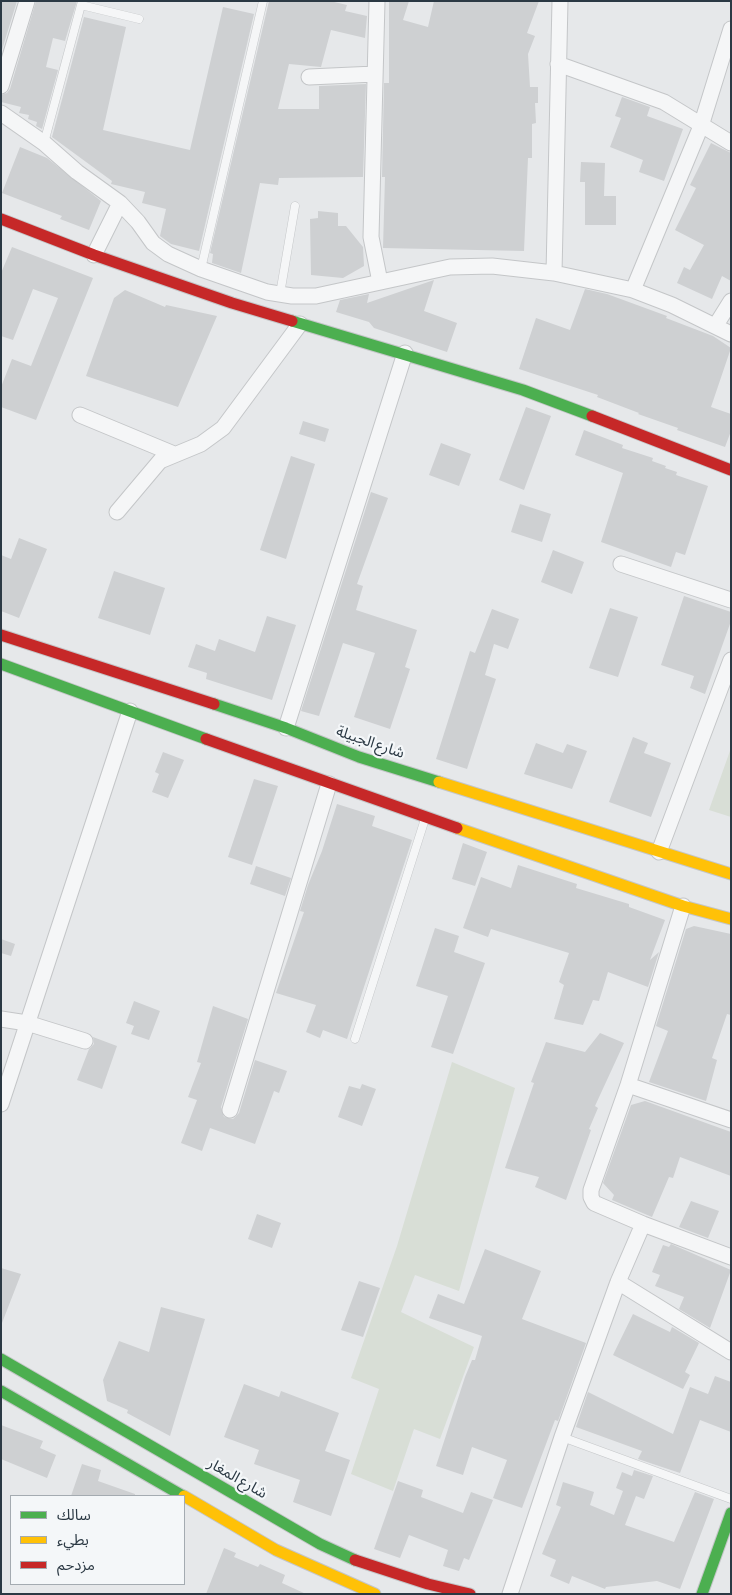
<!DOCTYPE html>
<meta charset="utf-8">
<style>
body{margin:0}
#map{position:relative;width:732px;height:1595px;overflow:hidden;background:#e6e8ea;font-family:"Sofia Sans Condensed","Noto Sans Arabic",sans-serif}
canvas{display:block}
.frame{position:absolute;inset:0;border:2px solid #2b3944;pointer-events:none}
.legend{position:absolute;left:10px;top:1495px;width:175px;height:90px;box-sizing:border-box;background:#f4f7f9;border:1px solid #a4abb1;margin:0;padding:6px 9px;list-style:none;font-size:15px;color:#2b3944}
.legend li{display:flex;align-items:center;gap:10px;height:25px}
.legend b{width:25px;border:1px solid #a4abb1}
</style>
<div id="map">
<canvas width="732" height="1595"></canvas>
<div class="frame"></div>
<ul class="legend">
<li><b style="height:6px;background:#4caf50"></b>سالك</li>
<li><b style="height:6px;background:#ffc107"></b>بطيء</li>
<li><b style="height:6px;background:#c62828"></b>مزدحم</li>
</ul>
</div>
<script>
const c = document.querySelector('canvas').getContext('2d');
c.lineJoin = 'round';
function fill(path, color) {
  c.fillStyle = color;
  c.fill(path, 'evenodd');
}
function toPath(rows) {
  const path = new Path2D();
  for (const r of rows) {
    path.moveTo(r[0], r[1]);
    for (let i = 2; i < r.length; i += 2) path.lineTo(r[i], r[i + 1]);
  }
  return path;
}
function strokePath(path, color, width, dash) {
  c.strokeStyle = color;
  c.lineWidth = width;
  c.lineCap = dash ? 'butt' : 'round';
  c.setLineDash(dash || []);
  c.stroke(path);
}
function drawText(font, color, halo, rows, align = 'center') {
  c.font = font + ' "Sofia Sans Condensed","Noto Sans Arabic",sans-serif';
  c.lineWidth = 4.5;
  c.setLineDash([]);
  c.textBaseline = 'middle';
  c.strokeStyle = halo;
  c.fillStyle = color;
  for (const [text, x, y, turn = 0] of rows) {
    c.save();
    c.translate(x, y);
    c.rotate((+turn || 0) * Math.PI / 180);
    c.textAlign = isNaN(turn) ? turn : align;
    if (halo) c.strokeText(text, 0, 0);
    c.fillText(text, 0, 0);
    c.restore();
  }
}
fill(toPath([
 [731,748,731,817,709,810],
 [452,1062,515,1088,459,1291,415,1275,401,1312,474,1347,440,1439,414,1429,393,1491,351,1474,379,1389,351,1378,397,1246]
]), '#d8ded6');
fill(toPath([
 [1,1,17,1,1,53],
 [36,1,77,1,65,41,53,38,46,67,58,70,42,129,36,126,37,122,28,119,29,115,19,113,21,107,1,102,1,95,7,93,10,89],
 [269,1,330,1,347,5,345,11,367,16,365,38,331,30,321,67,289,64,278,109,319,109,319,86,366,84,363,177,279,178,278,185,260,183,241,273,212,263,213,254,210,253],
 [389,1,409,1,403,20,428,27,434,1,539,1,527,33,535,36,528,54,530,87,538,87,538,103,535,103,536,123,532,124,532,158,528,158,524,251,383,248,385,177,382,177,384,83,389,83],
 [223,7,254,14,199,251,171,244,160,236,166,209,142,203,145,192,111,184,112,181,52,137,84,17,126,27,103,130,190,150],
 [622,97,650,107,647,116,683,129,664,181,639,172,643,160,610,147,621,118,615,116],
 [711,143,731,153,731,281,722,276,712,299,677,283,684,267,690,270,704,245,675,230,696,188,690,185],
 [20,147,47,158,101,201,89,230,60,219,62,216,2,193],
 [581,162,605,163,604,196,616,196,616,225,585,225,585,182,580,182],
 [318,211,338,213,338,226,346,226,363,247,364,266,343,278,311,275,310,219,318,218],
 [12,247,93,278,36,420,1,407,1,387,12,359,31,366,58,298,33,289,13,340,1,336,1,273],
 [434,280,424,311,457,323,447,352,374,328,369,322,336,312,340,300,369,294,367,303],
 [585,289,607,294,667,316,666,318,713,336,731,348,711,407,731,414,731,431,725,447,677,430,678,428,638,414,639,413,597,397,598,395,519,369,536,318,570,330],
 [125,290,165,307,166,305,217,316,178,407,86,376,114,298],
 [526,407,551,416,524,490,499,480],
 [303,421,329,429,325,442,299,434],
 [584,430,623,445,622,448,653,458,652,461,666,466,665,468,677,472,676,475,708,486,685,555,676,552,671,567,601,542,623,473,575,455],
 [441,443,471,454,459,486,429,475],
 [291,456,315,464,286,559,260,550],
 [371,492,388,498,357,584,363,586,356,610,417,630,405,667,410,669,390,729,354,717,375,653,343,643,319,716,301,711],
 [520,504,551,514,542,542,511,532],
 [19,538,47,549,19,618,1,611,1,555,11,559],
 [553,550,584,562,572,594,541,582],
 [114,571,165,588,150,635,98,618],
 [684,596,731,612,731,621,705,694,690,688,694,676,661,665],
 [610,608,638,617,618,677,589,668],
 [492,609,519,619,508,649,494,644,485,675,496,679,467,769,436,759,470,651,475,653],
 [267,616,296,625,272,700,206,679,207,673,188,667,196,644,215,651,219,639,255,652],
 [633,737,648,743,644,753,671,763,651,817,609,802],
 [536,743,563,753,567,744,587,751,572,789,524,774],
 [163,752,184,760,168,798,152,792,159,774,155,772],
 [254,779,278,786,252,865,228,857],
 [337,804,375,816,372,826,412,840,347,1039,323,1030,320,1038,306,1032,316,1005,276,993,304,912,300,911,308,885,322,851],
 [463,843,487,852,475,886,452,879],
 [518,865,577,884,576,888,629,904,629,907,665,920,650,960,659,952,648,987,608,972,599,1001,593,1000,583,1025,554,1019,564,985,559,982,569,953,491,929,488,937,463,928,481,877,511,888],
 [256,866,291,878,285,896,250,884],
 [694,926,731,934,731,1015,727,1014,712,1058,717,1060,706,1101,649,1082,668,1031,656,1026,686,929],
 [435,928,459,936,454,952,485,963,453,1054,431,1047,448,996,416,986],
 [1,939,15,944,11,956,1,953],
 [134,1001,160,1011,149,1040,131,1034,134,1026,126,1023],
 [213,1006,248,1019,221,1107,224,1117,233,1119,239,1113,255,1060,287,1071,279,1093,274,1091,255,1144,210,1128,202,1151,181,1143,197,1100,188,1097,201,1063,197,1062],
 [600,1033,624,1043,595,1106,598,1108,589,1129,591,1130,566,1200,535,1187,539,1177,505,1168,534,1083,531,1082,546,1042,585,1052],
 [93,1037,117,1046,102,1089,77,1080,89,1049,94,1044],
 [362,1084,376,1089,362,1126,338,1117,349,1086,360,1089],
 [645,1101,731,1132,731,1176,680,1157,673,1178,669,1177,652,1217,612,1200,614,1195,603,1183,631,1105],
 [691,1201,719,1211,708,1238,679,1227],
 [257,1214,281,1223,272,1248,248,1239],
 [671,1244,731,1270,710,1328,679,1309,684,1297,655,1286,660,1275,652,1272,663,1245,669,1247],
 [485,1249,541,1271,522,1319,586,1343,558,1421,555,1420,522,1508,493,1498,507,1460,472,1447,463,1475,436,1466,465,1377,472,1360,475,1360,482,1336,429,1318,438,1294,464,1304],
 [1,1268,21,1274,2,1323,1,1323],
 [359,1281,380,1288,363,1337,341,1330],
 [161,1307,205,1319,170,1436,127,1413,128,1410,107,1401,103,1380,119,1341,149,1352],
 [633,1314,670,1332,672,1327,699,1343,685,1372,690,1375,683,1389,613,1355],
 [715,1376,731,1382,731,1432,700,1420,680,1473,638,1459,642,1451,576,1427,588,1392,673,1434,690,1387,708,1394],
 [244,1384,279,1397,281,1391,339,1413,325,1451,350,1460,331,1516,293,1502,300,1480,254,1464,259,1450,224,1437],
 [1,1425,43,1441,40,1448,56,1455,47,1478,1,1459],
 [82,1464,101,1470,98,1481,135,1494,135,1496,71,1496],
 [634,1470,653,1476,644,1499,636,1496,625,1525,674,1542,695,1492,714,1499,680,1589,657,1581,606,1587,605,1589,572,1576,569,1584,550,1576,556,1560,542,1554,561,1507,556,1505,563,1482,594,1492,590,1505,614,1515,623,1491,616,1488,622,1472,632,1476],
 [398,1481,423,1490,421,1497,463,1513,471,1492,493,1500,469,1560,464,1558,459,1571,443,1566,448,1550,409,1535,400,1558,374,1549],
 [224,1548,236,1553,234,1557,258,1567,260,1564,285,1575,282,1583,306,1594,206,1594]
]), '#ced0d2');
const lane = toPath([
 [44,143,81,5,139,19],
 [201,269,263,1],
 [280,294,295,206],
 [355,1039,425,819],
 [562,1437,731,1499]
]);
const street = toPath([
 [377,1,371,237,380,282],
 [558,64,664,102,731,143],
 [309,77,375,74],
 [1,86,27,1],
 [1,113,44,143,77,172,120,203,94,255],
 [120,203,138,222,153,243,168,254,201,269,267,292,292,296,316,296,450,267,492,266,554,273,633,290,672,305,731,334],
 [554,273,560,1],
 [633,290,701,126,731,29],
 [716,325,731,301],
 [80,415,174,454],
 [117,512,160,461,201,444,223,428,300,324],
 [621,564,731,600],
 [286,728,405,353],
 [659,852,731,660],
 [683,906,628,1085,591,1190,591,1197,594,1203,643,1224,731,1257],
 [1,1019,27,1023,85,1041],
 [628,1085,731,1120],
 [1,1104,130,711],
 [230,1110,329,784],
 [618,1282,731,1352],
 [510,1594,562,1437,618,1282,643,1224]
]);
const fast = toPath([
 [292,321,523,390,592,416],
 [1,664,206,739],
 [214,704,286,728,359,757,439,782],
 [1,1359,320,1544,355,1560],
 [1,1391,183,1496],
 [702,1594,731,1513]
]);
const slow = toPath([
 [439,782,731,874],
 [457,828,683,906,731,919],
 [184,1496,276,1550,375,1594]
]);
const jam = toPath([
 [1,219,94,255,232,303,292,321],
 [592,416,731,470],
 [1,635,214,704],
 [206,739,457,828],
 [355,1560,428,1584,470,1594]
]);
strokePath(lane, '#c4c6c8', 9);
strokePath(street, '#c4c6c8', 17);
strokePath(fast, '#c4c6c8', 13);
strokePath(slow, '#c4c6c8', 13);
strokePath(jam, '#c4c6c8', 13);
strokePath(lane, '#f5f6f7', 8);
strokePath(street, '#f5f6f7', 15);
strokePath(fast, '#4caf50', 11);
strokePath(slow, '#ffc107', 11);
strokePath(jam, '#c62828', 11);
drawText('15px', '#2b3944', '#f4f7f9', [
 ["شارع الجبيلة",370,743,19],
 ["شارع المغار",237,1479,30]
]);
</script>
